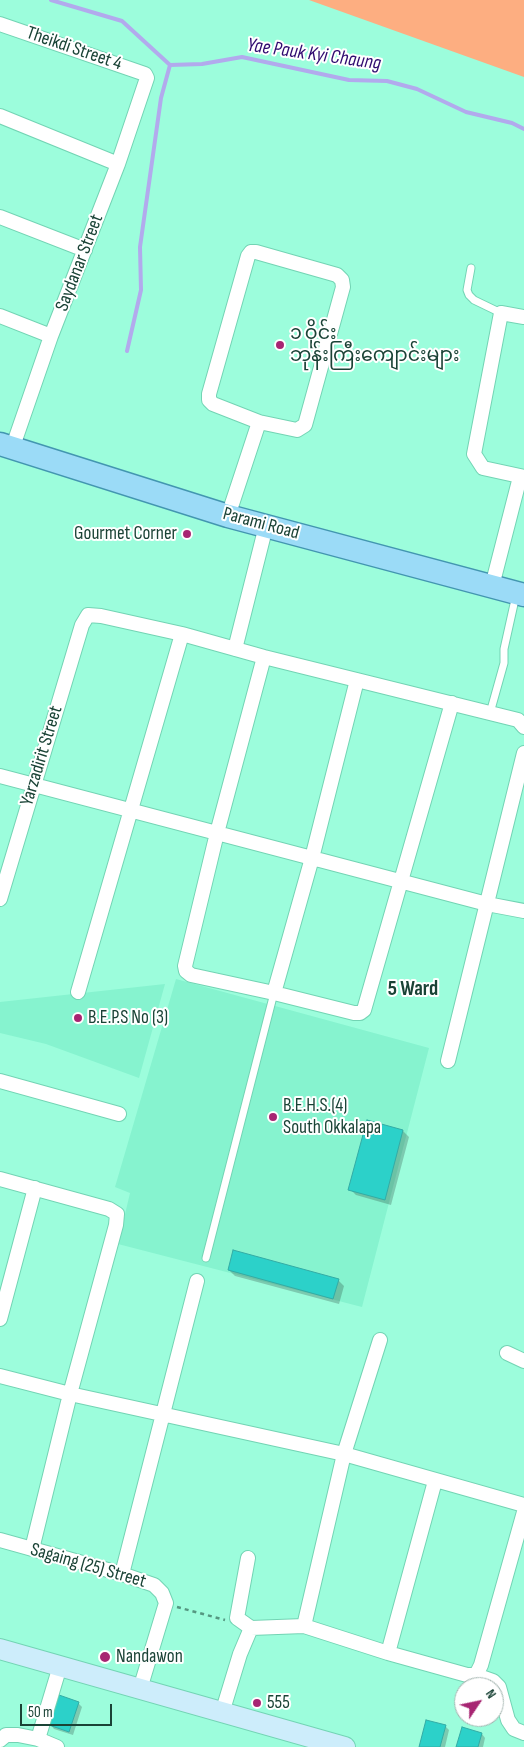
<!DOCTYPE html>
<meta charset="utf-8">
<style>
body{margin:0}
#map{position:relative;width:524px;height:1747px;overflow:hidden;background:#9cfddc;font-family:"Sofia Sans Condensed",sans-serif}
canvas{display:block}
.north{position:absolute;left:454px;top:1677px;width:50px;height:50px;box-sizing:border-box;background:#fff;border:1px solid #a3b4af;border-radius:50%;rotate:56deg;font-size:14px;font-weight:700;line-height:20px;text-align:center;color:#1a4336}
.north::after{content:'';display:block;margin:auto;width:18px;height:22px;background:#a72572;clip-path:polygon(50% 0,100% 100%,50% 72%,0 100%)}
.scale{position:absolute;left:20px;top:1704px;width:92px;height:22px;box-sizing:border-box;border:2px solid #1a4336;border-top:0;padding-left:6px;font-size:15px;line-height:18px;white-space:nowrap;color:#1a4336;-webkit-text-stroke:4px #fff;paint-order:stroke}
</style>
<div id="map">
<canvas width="524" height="1747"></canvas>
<div class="north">N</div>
<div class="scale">50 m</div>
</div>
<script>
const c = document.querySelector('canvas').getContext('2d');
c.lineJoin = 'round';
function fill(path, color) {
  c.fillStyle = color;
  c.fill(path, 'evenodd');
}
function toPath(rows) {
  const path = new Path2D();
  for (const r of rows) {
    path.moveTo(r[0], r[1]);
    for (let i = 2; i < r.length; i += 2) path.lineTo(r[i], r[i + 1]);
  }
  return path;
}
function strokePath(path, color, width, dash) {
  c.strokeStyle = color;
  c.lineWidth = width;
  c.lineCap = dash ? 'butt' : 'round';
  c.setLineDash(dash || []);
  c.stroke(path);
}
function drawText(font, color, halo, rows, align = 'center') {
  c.font = font + ' "Sofia Sans Condensed","Noto Sans Myanmar",sans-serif';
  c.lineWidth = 4;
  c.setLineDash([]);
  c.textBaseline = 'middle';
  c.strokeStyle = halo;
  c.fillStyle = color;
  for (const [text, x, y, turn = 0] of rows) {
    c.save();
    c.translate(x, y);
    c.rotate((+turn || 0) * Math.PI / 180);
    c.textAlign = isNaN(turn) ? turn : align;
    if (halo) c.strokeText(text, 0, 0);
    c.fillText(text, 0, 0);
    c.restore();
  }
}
fill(toPath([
 [176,979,429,1048,362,1307,118,1244,130,1193,115,1187],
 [165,984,139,1078,46,1044,0,1033,0,1002]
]), '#86f3cf');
fill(toPath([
 [309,0,524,0,524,77]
]), '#fdae81');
fill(toPath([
 [403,1131,409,1137,391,1205,356,1195,350,1189],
 [229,1270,338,1280,344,1286,339,1304,235,1276],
 [78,1703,82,1707,73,1735,54,1729,51,1725],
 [445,1726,449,1730,445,1747,420,1747],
 [482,1734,485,1738,483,1747,457,1747]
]), '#0003');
strokePath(toPath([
 [51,0,122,21,170,65,202,64,242,57,349,80,387,81,417,89,466,112,512,123,524,129],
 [127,351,141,290,140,247,161,98,170,65]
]), '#b2aaed', 4);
const building = toPath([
 [367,1120,403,1130,385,1200,348,1190,367,1120],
 [233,1250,339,1279,333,1299,228,1270,233,1250],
 [59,1695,79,1702,69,1732,49,1725,59,1695],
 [426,1720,446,1725,440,1747,419,1747,426,1720],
 [462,1727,482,1733,478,1747,456,1747,462,1727]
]);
fill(building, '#2cd1c9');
strokePath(building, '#33aca5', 1);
const lane = toPath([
 [471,268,467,290,469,295,474,300,501,313],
 [490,713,504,663,504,649,516,595],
 [206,1258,274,993]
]);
const street = toPath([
 [0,24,145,74,147,78,118,164,51,336,12,449],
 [0,116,118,164],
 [0,217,85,250],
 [251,252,256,252,337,275,342,280,343,287,305,425,297,430,259,422,213,404,209,400,209,394,248,256,251,252],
 [0,316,51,336],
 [524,317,501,313,474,454,483,468,524,477],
 [228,516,259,422],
 [492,586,520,477],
 [235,649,266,526],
 [264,657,217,833,185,966,186,971,191,975,274,993,354,1013,360,1013,364,1010,452,703],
 [0,776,487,904,524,911],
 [0,899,82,625,88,615,101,616,182,634,264,657,518,720,524,727],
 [78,992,182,634],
 [274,993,312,858,357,680],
 [448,1061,524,753],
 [0,1081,119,1114],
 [0,1179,109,1209,117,1214,116,1225,70,1394,32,1549],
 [0,1319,35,1188],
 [507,1353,524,1361],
 [0,1376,70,1394,344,1454,524,1505],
 [0,1540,122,1574,154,1585,162,1593,166,1603,140,1689],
 [248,1558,237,1618,251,1628],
 [122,1574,197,1281],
 [304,1626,344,1454,380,1340],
 [388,1653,435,1481],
 [476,1675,481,1665,524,1512],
 [222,1713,240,1654,251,1628,304,1626,388,1653,467,1675,476,1675,493,1681,499,1687,508,1720,514,1729,524,1733],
 [38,1739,60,1666],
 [0,1740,6,1735,18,1735,38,1739,57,1747]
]);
const secondary = toPath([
 [0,1649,345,1747]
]);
const primary = toPath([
 [0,444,228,516,524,595]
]);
strokePath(lane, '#73d4b4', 9);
strokePath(street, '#73d4b4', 16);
strokePath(secondary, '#73d4b4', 22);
strokePath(primary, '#4396b0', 25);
strokePath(toPath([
 [177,1607,225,1620]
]), '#559781', 2.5, [4, 4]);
strokePath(lane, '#fff', 7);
strokePath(street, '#fff', 14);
strokePath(secondary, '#cdedfb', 20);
strokePath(primary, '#9bdbf7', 22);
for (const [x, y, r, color] of [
 [280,345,5,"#a72572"],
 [187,534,5,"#a72572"],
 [78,1018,5,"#a72572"],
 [273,1117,5,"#a72572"],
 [105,1657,6,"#a72572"],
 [257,1703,5,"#a72572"]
]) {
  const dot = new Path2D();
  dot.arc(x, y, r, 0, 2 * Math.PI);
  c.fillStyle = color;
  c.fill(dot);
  strokePath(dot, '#fff', 2);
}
drawText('19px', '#1a4336', '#fff', [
 ["Theikdi Street 4",74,49,19],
 ["Saydanar Street",80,263,-69],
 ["Parami Road",261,524,15],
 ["Yarzadirit Street",42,756,-73],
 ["Sagaing (25) Street",88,1566,16]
]);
drawText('19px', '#1a4336', '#fff', [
 ["၁ ဝိုင်း",290,334],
 ["ဘုန်းကြီးကျောင်းများ",290,356],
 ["Gourmet Corner",177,534,"right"],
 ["B.E.P.S No (3)",88,1018],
 ["B.E.H.S.(4)",283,1106],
 ["South Okkalapa",283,1128],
 ["Nandawon",116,1657],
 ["555",267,1703]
], 'left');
drawText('italic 20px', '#300b70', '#fff', [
 ["Yae Pauk Kyi Chaung",314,55,8]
]);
drawText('bold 21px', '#1a4336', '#fff', [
 ["5 Ward",413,990]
]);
</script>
